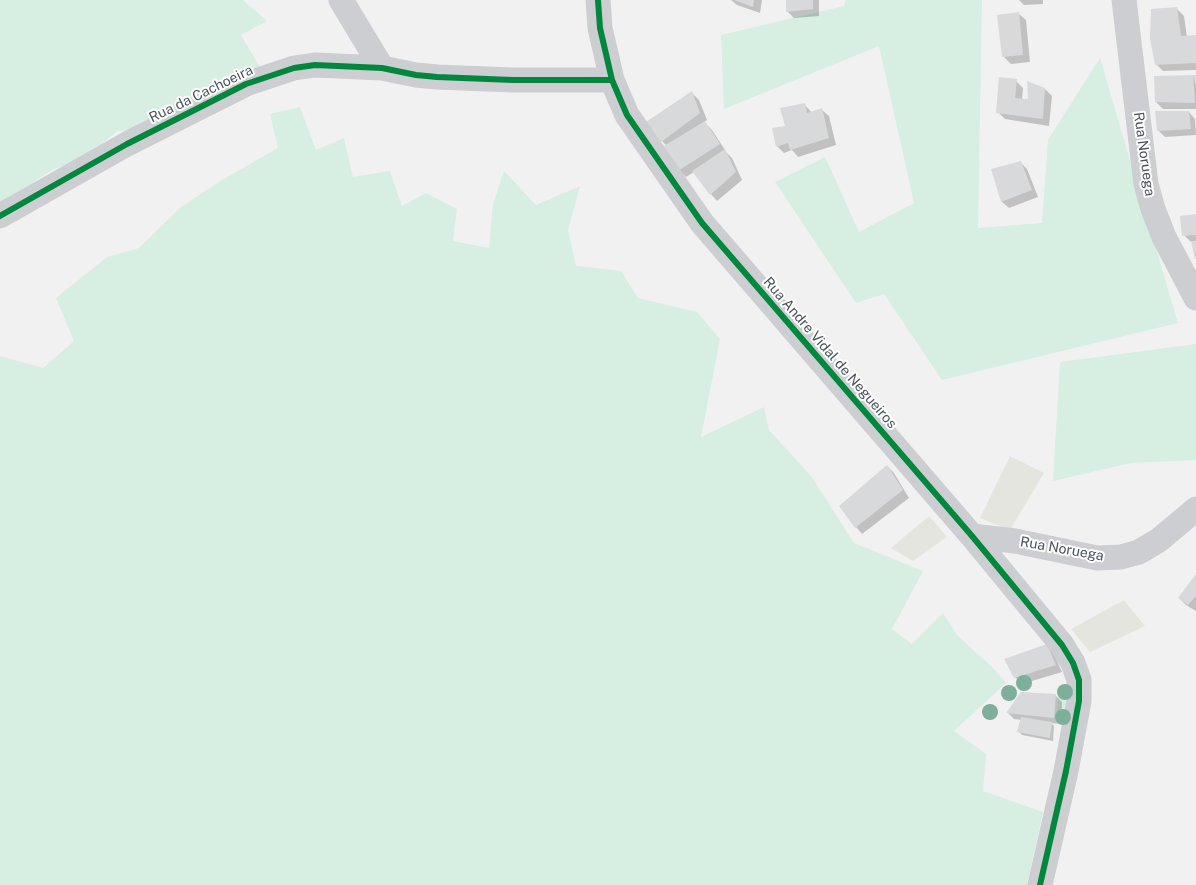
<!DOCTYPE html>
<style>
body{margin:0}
canvas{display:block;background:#f1f1f1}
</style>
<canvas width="1196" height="885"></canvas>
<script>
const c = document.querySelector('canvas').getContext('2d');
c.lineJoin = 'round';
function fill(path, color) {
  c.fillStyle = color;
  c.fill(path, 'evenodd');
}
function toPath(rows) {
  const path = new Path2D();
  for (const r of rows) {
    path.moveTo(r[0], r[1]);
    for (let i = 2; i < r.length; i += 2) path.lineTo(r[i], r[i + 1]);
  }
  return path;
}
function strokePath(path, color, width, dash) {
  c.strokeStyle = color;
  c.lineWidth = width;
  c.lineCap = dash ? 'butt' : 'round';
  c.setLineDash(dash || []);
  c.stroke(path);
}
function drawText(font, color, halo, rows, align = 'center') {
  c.font = font + ' "Public Sans",sans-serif';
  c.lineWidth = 4;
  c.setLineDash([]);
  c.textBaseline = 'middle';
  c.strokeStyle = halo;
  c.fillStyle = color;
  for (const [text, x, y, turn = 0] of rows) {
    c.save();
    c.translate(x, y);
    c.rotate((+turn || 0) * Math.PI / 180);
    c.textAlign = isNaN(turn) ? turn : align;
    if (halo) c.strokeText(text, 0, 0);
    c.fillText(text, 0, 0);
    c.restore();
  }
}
fill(toPath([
 [1010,456,1044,473,1010,530,980,518],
 [929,516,947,537,913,561,891,548],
 [1124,600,1145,626,1090,652,1071,629]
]), '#e5e5df');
fill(toPath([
 [0,0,243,0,267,21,241,35,261,69,135,130,117,131,89,155,50,171,9,199,0,203],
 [846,0,982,0,978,228,1042,223,1048,140,1100,58,1178,323,942,380,884,294,856,303,775,182,825,157,859,232,914,203,879,46,724,109,721,35,844,6],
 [300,107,316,150,344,138,353,177,390,171,402,206,426,193,457,209,453,241,489,248,493,204,504,171,536,205,580,186,568,230,576,266,621,271,638,298,697,312,720,339,701,437,764,407,769,430,811,476,854,543,923,571,892,629,912,644,943,613,957,635,993,668,1006,683,954,731,986,754,983,791,1043,812,1027,885,0,885,0,356,43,368,74,341,56,298,107,257,139,248,181,207,222,180,278,148,270,114],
 [1196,344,1196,460,1131,463,1053,481,1060,362],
 [1069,689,1068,725,1057,720,1058,690]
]), '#d7eee3');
fill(toPath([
 [731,0,762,0,760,13,737,5],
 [787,0,819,0,819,16,794,18,788,12],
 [1019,0,1043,0,1043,4,1024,5],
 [1177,9,1184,16,1187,37,1196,36,1196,70,1163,71,1156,64],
 [1019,14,1026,20,1030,62,1011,64,1004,57],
 [1196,76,1196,109,1163,109,1156,102,1155,77],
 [1016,81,1023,88,1022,100,1029,100,1045,89,1052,96,1049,126,1005,119,998,112],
 [692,93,699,100,707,120,704,122,712,130,727,153,732,158,742,180,717,201,711,194,694,172,686,177,679,170,667,146,662,141],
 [804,104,812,113,822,110,829,116,836,145,798,157,792,150,784,153,777,146,786,127],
 [1189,112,1195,119,1196,135,1165,137,1158,130],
 [1020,162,1027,169,1038,197,1009,208,1002,202,993,170],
 [1196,215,1196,257,1192,242,1191,242,1184,235],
 [887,466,894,473,909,498,862,534,856,527],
 [1196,576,1196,611,1186,605,1179,598],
 [1046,645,1053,652,1062,672,1022,684,1015,677],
 [1055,695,1062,702,1061,724,1051,723,1054,726,1053,741,1022,735,1019,732,1022,720,1014,719,1008,713]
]), '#0003');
fill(toPath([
 [734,0,754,0,753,7],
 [786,0,813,0,813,9,786,12],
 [1177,7,1181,36,1196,35,1196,63,1155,65,1150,39,1151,9],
 [1019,12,1023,55,1002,57,997,15],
 [1193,75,1195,103,1155,102,1154,76,1196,75,1196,86],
 [999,77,1017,79,1015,98,1028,99,1027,81,1045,88,1043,119,996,113],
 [692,91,700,113,661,142,646,122],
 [805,103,807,113,822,108,829,138,790,150,788,143,776,147,772,128,785,126,780,108],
 [1155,111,1189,111,1191,129,1157,131],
 [705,121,720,144,678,171,659,149],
 [725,149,736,172,710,195,692,171],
 [1021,161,1032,190,1001,202,991,169],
 [1196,214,1196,235,1182,236,1180,216],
 [1191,241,1196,241,1196,259,1195,259],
 [887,465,903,490,855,528,839,506],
 [1196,574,1196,596,1188,605,1178,598],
 [1047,644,1056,665,1014,678,1004,659],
 [1021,692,1056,694,1054,718,1006,713],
 [1021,717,1052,722,1050,738,1017,732]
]), '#d8d9db');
strokePath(toPath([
 [341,0,382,68],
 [598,0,600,28,612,80,627,115,702,223,972,536,1062,645,1073,663,1079,680,1079,701,1066,771,1040,885],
 [1124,0,1146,184,1153,209,1164,237,1196,298],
 [0,216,127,144,246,84,294,68,315,65,382,68,416,75,437,77,513,80,612,80],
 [972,536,1015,541,1097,558,1121,557,1139,552,1159,540,1196,509]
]), '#ccced1', 25);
strokePath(toPath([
 [598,0,600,28,612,80,627,115,702,223,972,536,1062,645,1073,663,1079,680,1079,701,1066,771,1040,885],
 [0,216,127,144,246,84,294,68,315,65,382,68,416,75,437,77,513,80,612,80]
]), '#00873e', 6);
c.fillStyle = '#7daf9c';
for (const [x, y] of [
 [1024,683],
 [1065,692],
 [1009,693],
 [990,712],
 [1063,717]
]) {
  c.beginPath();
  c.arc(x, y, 8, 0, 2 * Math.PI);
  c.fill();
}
drawText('14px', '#49515c', '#fff', [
 ["Rua da Cachoeira",201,94,-26],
 ["Rua Noruega",1144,154,82],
 ["Rua Andre Vidal de Negueiros",830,353,49],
 ["Rua Noruega",1062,549,10]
]);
</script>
